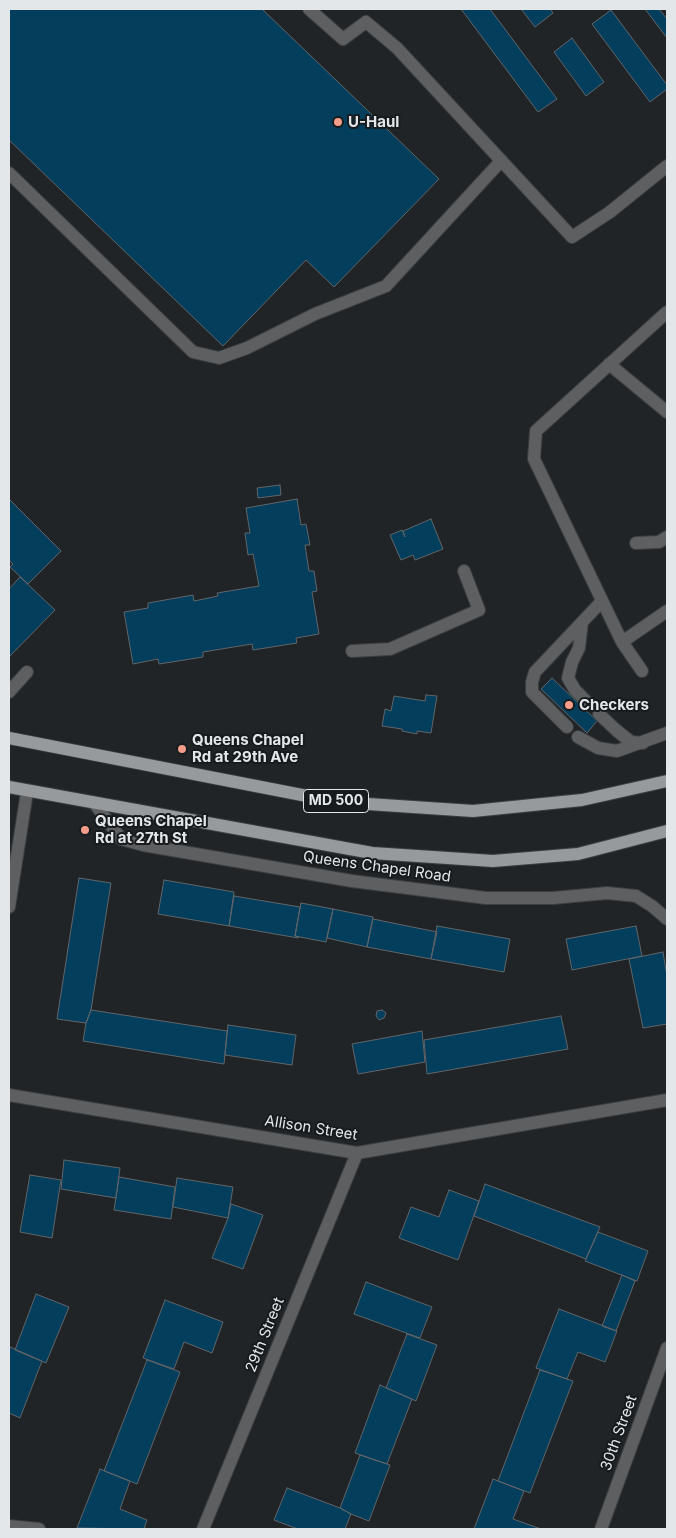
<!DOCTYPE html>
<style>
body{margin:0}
#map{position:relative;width:676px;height:1538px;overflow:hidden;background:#202427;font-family:Inter,sans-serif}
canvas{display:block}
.frame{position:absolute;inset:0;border:10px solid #e4e7e9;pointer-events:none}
</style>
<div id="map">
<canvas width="676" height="1538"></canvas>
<div class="frame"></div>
</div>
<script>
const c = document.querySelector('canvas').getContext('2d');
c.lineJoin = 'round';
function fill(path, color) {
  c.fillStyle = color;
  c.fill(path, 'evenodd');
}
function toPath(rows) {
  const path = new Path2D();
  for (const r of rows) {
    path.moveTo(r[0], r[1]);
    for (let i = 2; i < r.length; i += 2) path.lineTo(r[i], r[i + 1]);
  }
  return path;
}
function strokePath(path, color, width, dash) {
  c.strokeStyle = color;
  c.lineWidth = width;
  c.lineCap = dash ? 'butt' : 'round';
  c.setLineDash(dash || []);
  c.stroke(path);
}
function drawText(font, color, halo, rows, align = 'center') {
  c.font = font + ' Inter,sans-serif';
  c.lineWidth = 4;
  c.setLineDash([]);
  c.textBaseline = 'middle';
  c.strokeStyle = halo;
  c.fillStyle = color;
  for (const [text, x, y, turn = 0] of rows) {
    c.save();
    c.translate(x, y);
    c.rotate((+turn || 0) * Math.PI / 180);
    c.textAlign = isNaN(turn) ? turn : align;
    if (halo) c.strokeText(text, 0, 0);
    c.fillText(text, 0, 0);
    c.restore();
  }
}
const building = toPath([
 [9,9,262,9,439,179,334,287,306,260,223,346,9,140,9,9],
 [461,9,490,9,557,99,538,112,461,9],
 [521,9,550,9,553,13,535,27,521,9],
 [645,9,659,9,667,19,667,38,645,9],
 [611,10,667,85,667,89,650,102,592,24,611,10],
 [572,38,604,82,586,96,554,52,572,38],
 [280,485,281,495,258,498,257,488,280,485],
 [9,499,61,551,28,584,10,567,13,564,9,560,9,499],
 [297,499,301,525,306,524,310,545,305,545,309,571,314,571,317,591,312,592,319,634,296,638,297,643,253,650,252,644,203,652,203,657,159,664,158,659,133,664,124,612,148,608,148,603,193,595,194,601,218,596,217,593,259,586,253,554,248,555,245,533,250,533,246,508,297,499],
 [431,519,443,549,415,560,413,555,401,560,390,535,402,530,405,537,403,531,431,519],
 [20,577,55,610,9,657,9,589,20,577],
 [552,678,597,721,587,733,541,689,552,678],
 [426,695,437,696,431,733,417,731,417,734,402,731,402,729,382,726,385,709,391,711,394,696,425,701,426,695],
 [79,878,111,883,91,1010,86,1023,57,1019,79,878],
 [164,880,234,892,229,926,158,914,164,880],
 [234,896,300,907,295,936,299,937,298,938,229,926,234,896],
 [301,903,333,909,326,942,295,936,301,903],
 [333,909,373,917,367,947,327,938,333,909],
 [373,919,437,932,431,959,367,947,373,919],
 [437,926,510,939,504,972,431,959,437,926],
 [636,926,642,956,572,970,566,939,636,926],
 [663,952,667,976,667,1024,643,1028,629,959,663,952],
 [91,1010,227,1031,224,1064,83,1041,86,1023,91,1010],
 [382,1010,386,1013,384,1018,379,1020,376,1016,377,1011,382,1010],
 [561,1016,568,1049,427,1074,424,1040,561,1016],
 [228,1025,296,1035,292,1065,225,1055,228,1025],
 [422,1031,425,1062,358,1074,352,1044,422,1031],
 [64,1160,120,1168,116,1198,61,1189,64,1160],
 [30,1175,61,1180,52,1238,20,1232,30,1175],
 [119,1177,175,1187,171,1219,114,1210,119,1177],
 [177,1178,233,1187,228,1218,173,1207,177,1178],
 [485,1184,600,1227,586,1259,474,1216,485,1184],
 [449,1190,479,1201,458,1260,399,1238,411,1207,439,1217,449,1190],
 [231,1204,263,1215,243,1269,212,1258,228,1218,231,1204],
 [598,1232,648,1251,637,1281,585,1261,598,1232],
 [622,1275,635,1281,616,1331,602,1326,622,1275],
 [366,1282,432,1307,420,1338,354,1314,366,1282],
 [36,1294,69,1307,46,1363,15,1350,36,1294],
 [165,1300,223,1322,212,1353,184,1342,174,1369,143,1358,165,1300],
 [559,1309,617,1331,605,1362,578,1352,567,1379,536,1368,559,1309],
 [407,1334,437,1345,416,1401,386,1388,407,1334],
 [10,1347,42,1361,20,1418,9,1413,9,1351,10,1347],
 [147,1360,180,1372,137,1484,104,1471,147,1360],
 [540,1370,573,1381,530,1493,498,1481,540,1370],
 [380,1385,412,1399,387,1464,355,1453,380,1385],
 [360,1455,390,1465,369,1521,351,1514,340,1508,360,1455],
 [100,1469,130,1481,120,1509,147,1520,144,1529,77,1528,100,1469],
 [493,1479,524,1491,513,1519,541,1529,474,1529,493,1479],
 [287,1488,340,1508,351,1514,345,1529,298,1529,274,1520,287,1488]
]);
fill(building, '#033e5d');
strokePath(building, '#616569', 1);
const lane = toPath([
 [309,9,343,39,366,22,397,48,572,237,610,212,667,166],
 [9,173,193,352,219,358,247,348,315,314,386,286,501,161],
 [609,364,667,412],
 [636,543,659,542,667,537],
 [582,622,579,648,572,662,568,678,575,690,588,703],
 [622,642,667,611],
 [352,651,390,649,479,610,464,571],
 [642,671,622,642,534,459,536,431,667,312],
 [9,692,27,672],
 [599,714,616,730,631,742,643,743],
 [567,727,532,692,532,682,535,672,602,601],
 [578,737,598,748,617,751,667,733],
 [9,1526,39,1529]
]);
const street = toPath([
 [95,804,121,839,143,845,352,881,486,898,553,898,607,893,636,896,652,906,667,919],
 [9,907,27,792],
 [9,1095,357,1153,667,1100],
 [203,1529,357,1153],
 [601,1529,667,1348]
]);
const primary = toPath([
 [9,738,338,802,473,811,582,800,667,781],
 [9,787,372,853,493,861,578,854,667,831]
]);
strokePath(lane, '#3b3f42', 14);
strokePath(street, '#3b3f42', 14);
strokePath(primary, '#3b3f42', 14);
strokePath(lane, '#5d5f60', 12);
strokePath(street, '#5d5f60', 12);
strokePath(primary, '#969a9d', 12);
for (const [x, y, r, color] of [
 [338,122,5,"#f49d8a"],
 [569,705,5,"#f49d8a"],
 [182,749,5,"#f49d8a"],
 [85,830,5,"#f49d8a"]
]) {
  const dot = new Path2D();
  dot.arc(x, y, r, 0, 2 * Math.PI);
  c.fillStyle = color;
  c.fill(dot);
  strokePath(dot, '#171b1d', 2);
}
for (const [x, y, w] of [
 [336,801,65]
]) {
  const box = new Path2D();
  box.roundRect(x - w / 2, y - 11.5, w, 23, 4);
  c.fillStyle = '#171b1d';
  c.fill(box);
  strokePath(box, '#e4e7e9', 1);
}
drawText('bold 14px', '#e4e7e9', null, [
 ["MD 500",336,801]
]);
drawText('bold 15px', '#e4e7e9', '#171b1d', [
 ["U-Haul",348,122],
 ["Checkers",579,705],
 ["Queens Chapel",192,740],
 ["Rd at 29th Ave",192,757],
 ["Queens Chapel",95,821],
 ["Rd at 27th St",95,838]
], 'left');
drawText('15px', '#e4e7e9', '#171b1d', [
 ["Queens Chapel Road",377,867,8],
 ["Allison Street",311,1128,9],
 ["29th Street",265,1335,-68],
 ["30th Street",619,1433,-70]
]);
</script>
